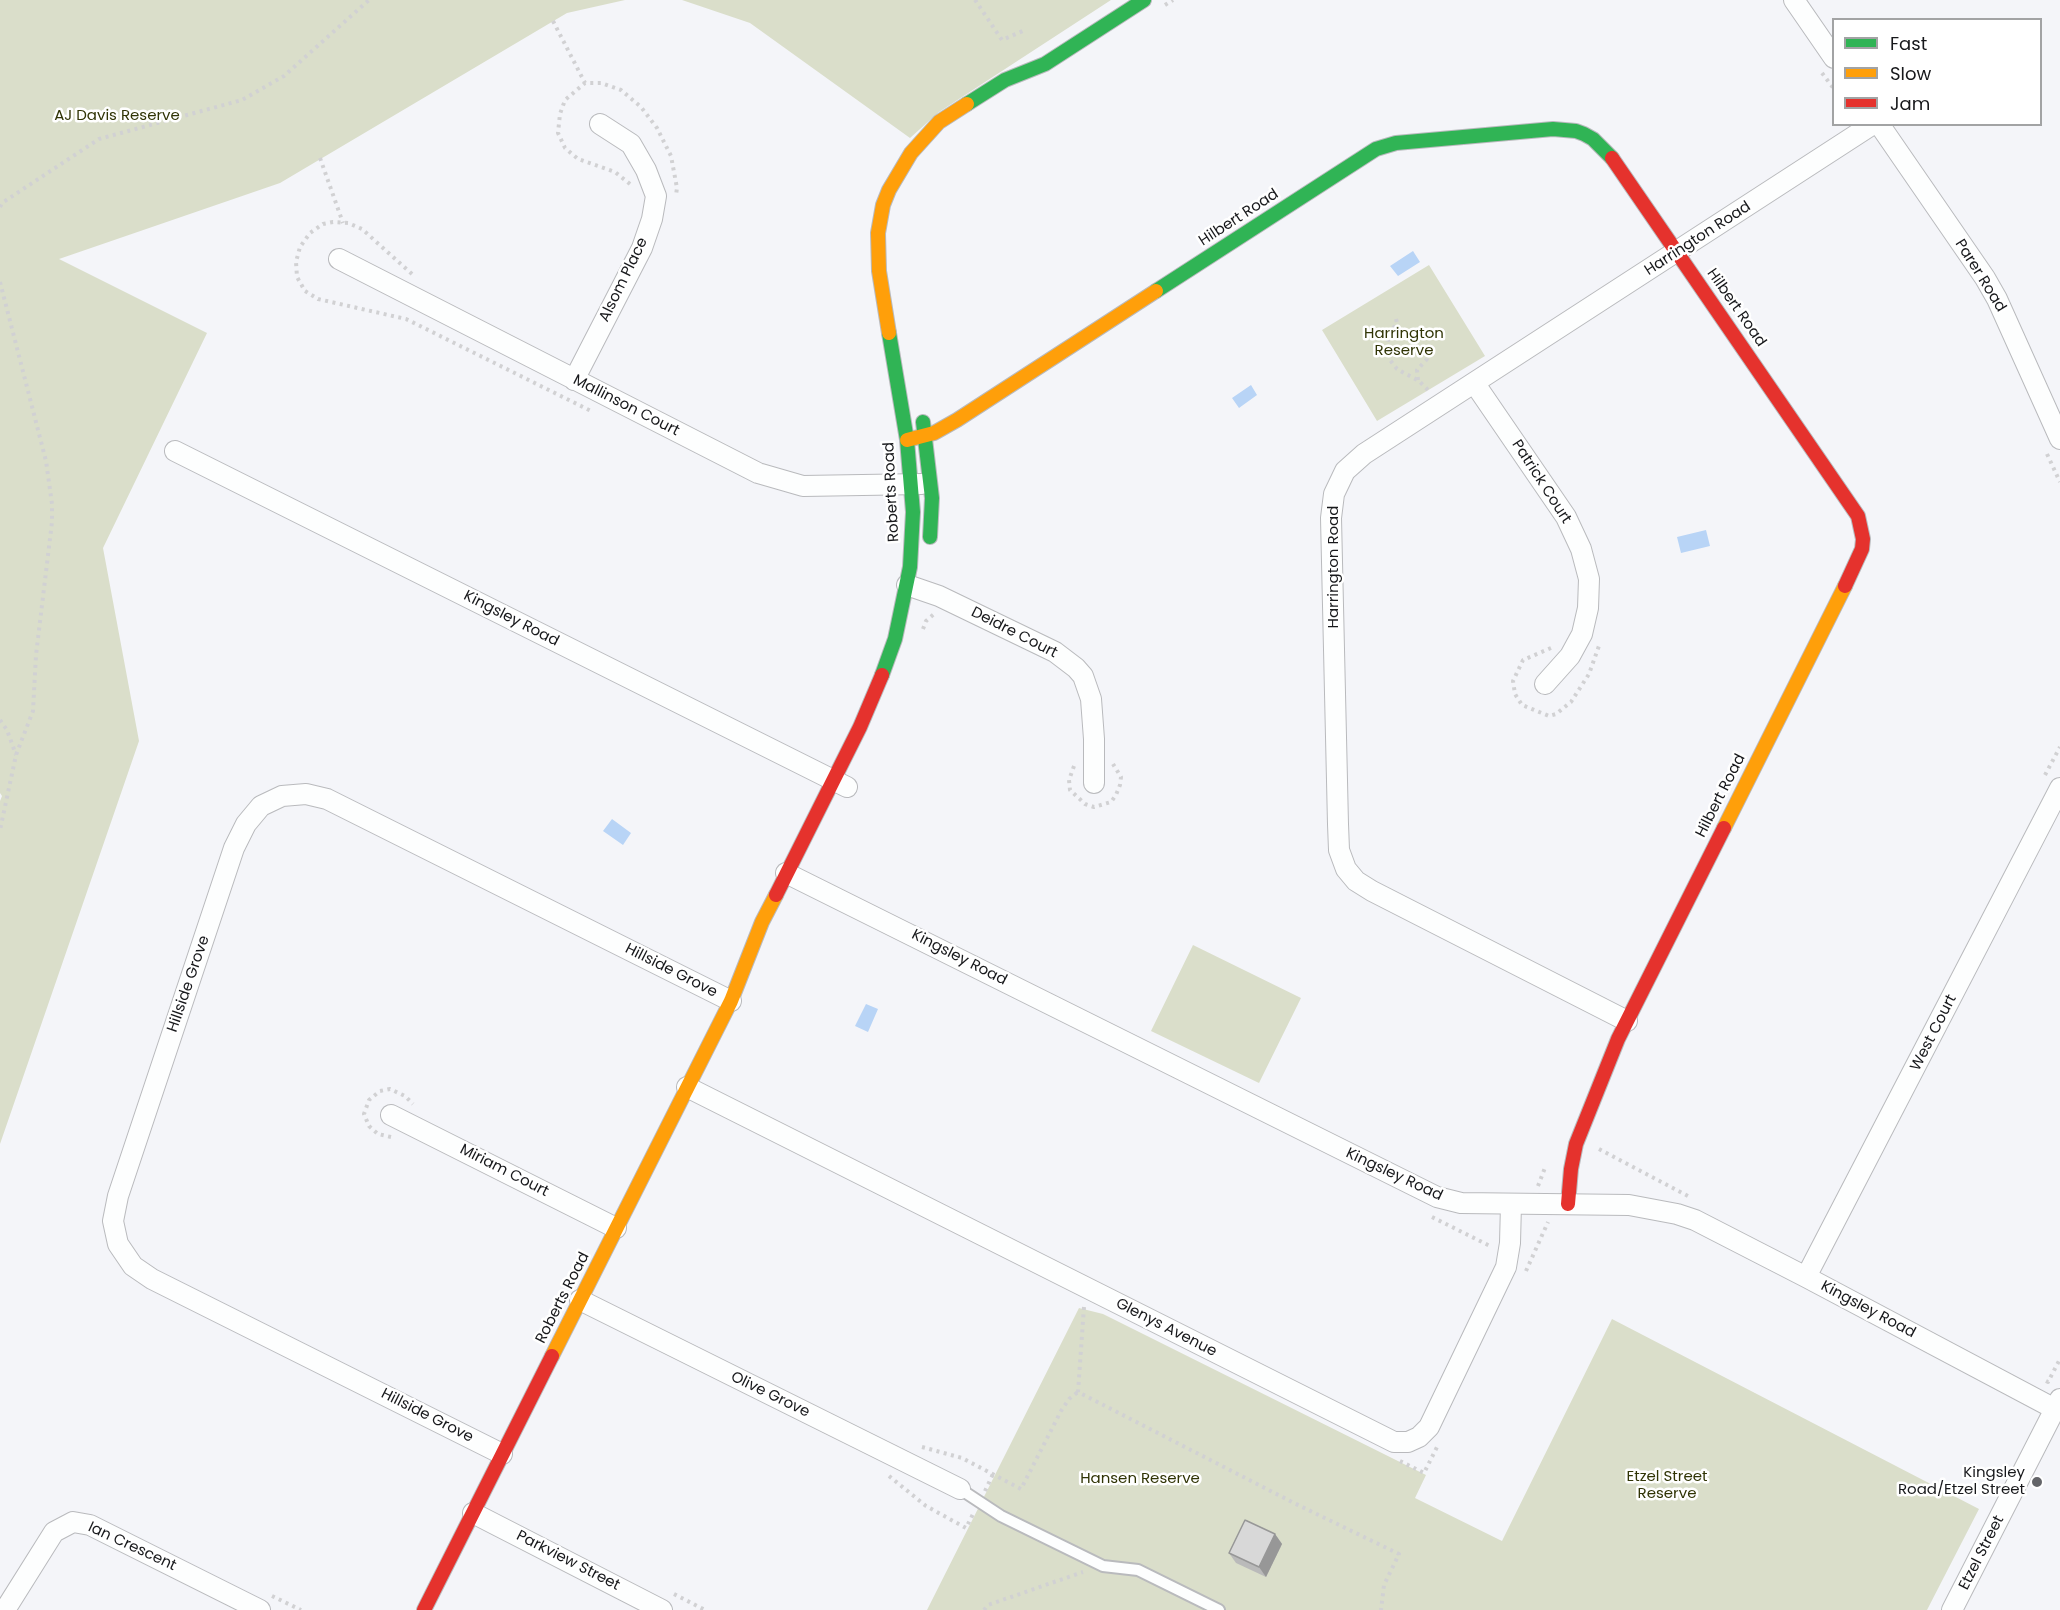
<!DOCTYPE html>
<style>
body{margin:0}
#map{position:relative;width:2060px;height:1610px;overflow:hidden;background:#f4f5f9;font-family:Poppins,sans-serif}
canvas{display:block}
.legend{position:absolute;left:1832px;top:18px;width:210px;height:108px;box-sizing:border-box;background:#fff;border:2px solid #a2a3a4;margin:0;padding:8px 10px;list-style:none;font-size:18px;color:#17181b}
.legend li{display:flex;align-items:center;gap:12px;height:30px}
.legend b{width:30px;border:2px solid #a2a3a4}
</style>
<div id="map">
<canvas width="2060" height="1610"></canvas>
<ul class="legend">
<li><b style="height:8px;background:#30b455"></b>Fast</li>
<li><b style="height:8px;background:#ff9f0a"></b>Slow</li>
<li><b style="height:8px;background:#e5322d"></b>Jam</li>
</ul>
</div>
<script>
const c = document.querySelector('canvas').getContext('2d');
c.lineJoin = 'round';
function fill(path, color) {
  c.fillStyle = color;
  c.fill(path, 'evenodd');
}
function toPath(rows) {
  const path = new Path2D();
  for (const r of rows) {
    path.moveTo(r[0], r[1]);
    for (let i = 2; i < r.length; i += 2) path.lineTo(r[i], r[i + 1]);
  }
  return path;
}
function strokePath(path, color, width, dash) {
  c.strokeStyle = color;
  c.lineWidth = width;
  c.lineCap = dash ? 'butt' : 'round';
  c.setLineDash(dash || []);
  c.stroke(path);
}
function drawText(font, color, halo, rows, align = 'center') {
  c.font = font + ' Poppins,sans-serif';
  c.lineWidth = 5;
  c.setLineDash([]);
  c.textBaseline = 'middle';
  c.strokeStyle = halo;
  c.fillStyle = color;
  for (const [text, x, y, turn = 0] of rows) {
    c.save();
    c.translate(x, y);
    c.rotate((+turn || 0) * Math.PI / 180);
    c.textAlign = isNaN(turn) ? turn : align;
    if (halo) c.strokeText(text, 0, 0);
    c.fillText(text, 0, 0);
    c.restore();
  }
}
fill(toPath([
 [0,0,625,0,567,13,280,183,59,259,207,333,103,548,139,741,0,1144,0,801,2,796,0,793],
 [682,0,1111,0,939,112,910,138,750,23],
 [1429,265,1485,356,1377,421,1322,330],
 [1193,945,1301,998,1259,1083,1151,1031],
 [1079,1308,1103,1314,1426,1475,1415,1498,1502,1541,1612,1319,1979,1509,1927,1610,927,1610]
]), '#dadeca');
fill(toPath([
 [1413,251,1420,262,1398,276,1390,266],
 [1251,385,1257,395,1239,408,1232,398],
 [1706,530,1710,546,1681,553,1677,537],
 [612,819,631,833,623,845,603,831],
 [866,1004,878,1009,868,1032,855,1026]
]), '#b8d4f6');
const lane = toPath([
 [960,1489,1001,1516,1103,1566,1138,1570,1219,1610]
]);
const street = toPath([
 [1794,0,1834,58],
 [1879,124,1985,278,1997,299,2060,439],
 [339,259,758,473,803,486,922,484],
 [574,380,642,248,652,219,656,196,646,170,631,144,600,124],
 [1475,384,1566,517,1581,549,1589,579,1588,608,1582,634,1570,656,1545,684],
 [175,451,847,787],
 [907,585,939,596,1055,652,1076,668,1083,676,1091,699,1094,739,1094,783],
 [786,873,1437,1197,1461,1203,1629,1205,1677,1214,1695,1220,1806,1277,2055,1409],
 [1627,1021,1372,891,1356,881,1346,869,1339,850,1338,824,1331,518,1334,494,1345,471,1364,454,1873,124],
 [687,1087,1394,1442,1408,1442,1419,1437,1429,1427,1506,1267,1510,1243,1511,1204],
 [391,1115,616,1228],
 [1806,1277,2060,788],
 [580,1300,960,1489],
 [502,1454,152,1279,133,1266,118,1244,113,1221,118,1196,234,848,246,824,261,806,282,796,306,794,327,799,731,1001],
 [473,1513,662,1610],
 [5,1610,54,1532,73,1522,90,1525,260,1610],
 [1952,1610,2060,1399]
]);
const fast = toPath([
 [967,104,1005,80,1045,64,1144,0],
 [1156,291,1376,149,1396,143,1553,129,1576,131,1584,134,1593,139,1612,158],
 [923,422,932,498,930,537],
 [882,675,895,639,910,567,913,512,907,440,889,333]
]);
const slow = toPath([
 [889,333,879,271,878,233,883,205,889,190,911,153,939,122,967,104],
 [907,440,934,433,957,420,1156,291],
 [1724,828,1845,586],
 [552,1356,731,1001,762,922,776,895]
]);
const jam = toPath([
 [1612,158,1858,516,1863,539,1862,549,1845,586],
 [776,895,860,727,882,675],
 [1568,1204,1571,1169,1576,1144,1618,1039,1724,828],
 [424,1610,552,1356]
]);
strokePath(lane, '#b9babd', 14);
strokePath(street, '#b9babd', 22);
strokePath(fast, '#b9babd', 16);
strokePath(slow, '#b9babd', 16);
strokePath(jam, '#b9babd', 16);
strokePath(toPath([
 [975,0,1002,40,1025,30],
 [1165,5,1173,0],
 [553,21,585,83],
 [1822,73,1834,89],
 [320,158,343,223],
 [630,184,615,172,578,159,565,148,558,133,560,114,565,100,585,83,601,83,621,90,641,107,657,128,671,156,677,188,676,195],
 [0,207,2,203,99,139,242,100,284,76,369,0],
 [412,274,362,229,348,223,333,222,323,224,310,233,300,247,296,262,297,277,305,291,318,299,406,319,591,411],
 [0,282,46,461,52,504,52,522,36,655,33,711,16,755,0,830],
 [1396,319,1397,323,1390,333,1387,344,1390,360,1397,369,1419,381,1428,390],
 [1418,380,1417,370,1427,359,1427,354],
 [2047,454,2060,482],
 [923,629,926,621,934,614],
 [1551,648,1523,660,1513,681,1515,694,1522,705,1549,716,1556,714,1571,702,1589,674,1600,643],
 [0,720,7,730,16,755],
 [1074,766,1069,780,1070,790,1085,804,1094,807,1111,802,1116,795,1120,785,1121,777,1113,764],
 [2045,775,2060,747],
 [391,1137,378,1134,369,1126,364,1114,369,1100,380,1091,390,1089,405,1096,413,1104],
 [1599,1149,1688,1196],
 [1538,1186,1546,1165],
 [1432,1217,1492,1247],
 [1526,1271,1548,1222],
 [1084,1307,1078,1392,1294,1503,1399,1554,1384,1585,1381,1610],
 [2046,1381,2048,1382,2060,1359],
 [922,1447,962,1458,1021,1489,1061,1411,1069,1399,1078,1392],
 [1400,1461,1424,1473,1437,1447],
 [889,1476,926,1506,966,1528,973,1514],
 [985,1491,993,1474],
 [674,1594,705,1610],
 [272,1596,301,1610],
 [984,1610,988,1605,1083,1572]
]), '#d1d1d3', 4, [3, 4.5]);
strokePath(lane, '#fdfefe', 10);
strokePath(street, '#fdfefe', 20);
strokePath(fast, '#30b455', 14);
strokePath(slow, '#ff9f0a', 14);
strokePath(jam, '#e5322d', 14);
fill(toPath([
 [1275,1534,1282,1544,1266,1577,1236,1563,1229,1553]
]), '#bababa');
fill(toPath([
 [1275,1534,1282,1544,1266,1577,1259,1567]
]), '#979797');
const building = toPath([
 [1245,1520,1275,1534,1259,1567,1229,1553,1245,1520]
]);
fill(building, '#d8d8d8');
strokePath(building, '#979797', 1.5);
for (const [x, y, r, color] of [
 [2037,1482,6,"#646569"]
]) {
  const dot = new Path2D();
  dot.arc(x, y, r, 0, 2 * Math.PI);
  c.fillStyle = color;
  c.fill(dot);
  strokePath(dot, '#fff', 2);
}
drawText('15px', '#303405', '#fff', [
 ["AJ Davis Reserve",117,116],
 ["Harrington",1404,334],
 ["Reserve",1404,351],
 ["Etzel Street",1667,1477],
 ["Reserve",1667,1494],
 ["Hansen Reserve",1140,1479]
]);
drawText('15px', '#17181b', '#fff', [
 ["Hilbert Road",1239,218,-33],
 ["Harrington Road",1698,239,-33],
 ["Parer Road",1980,276,58],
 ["Alsom Place",624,280,-64],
 ["Hilbert Road",1736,308,55],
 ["Mallinson Court",626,406,27],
 ["Patrick Court",1541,482,57],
 ["Roberts Road",892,492,-93],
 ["Harrington Road",1334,567,-90],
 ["Kingsley Road",511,619,27],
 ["Deidre Court",1014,633,27],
 ["Hilbert Road",1721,796,-63],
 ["Kingsley Road",959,958,27],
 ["Hillside Grove",671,971,27],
 ["Hillside Grove",189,984,-71],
 ["West Court",1934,1033,-63],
 ["Miriam Court",504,1171,27],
 ["Kingsley Road",1394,1175,25],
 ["Roberts Road",563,1298,-63],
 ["Kingsley Road",1868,1310,28],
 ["Glenys Avenue",1166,1328,27],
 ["Olive Grove",770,1395,26],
 ["Hillside Grove",427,1416,27],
 ["Ian Crescent",132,1547,25],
 ["Etzel Street",1982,1553,-63],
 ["Parkview Street",568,1561,27]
]);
drawText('15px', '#17181b', '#fff', [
 ["Kingsley",2025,1473],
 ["Road/Etzel Street",2025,1490]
], 'right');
</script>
